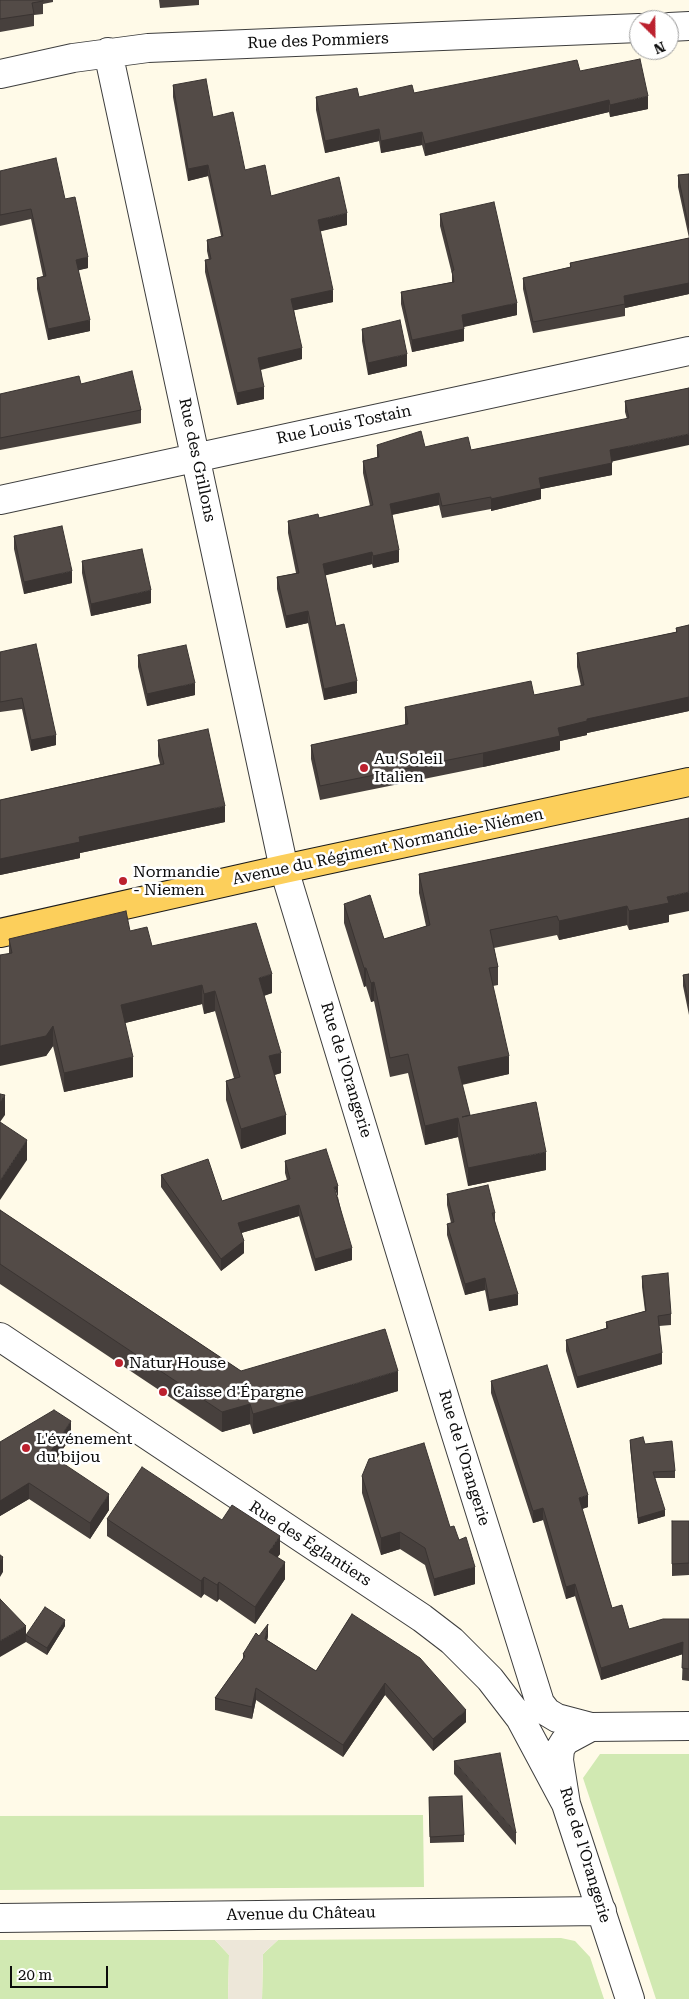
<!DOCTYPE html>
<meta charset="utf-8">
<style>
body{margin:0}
#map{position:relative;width:689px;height:1999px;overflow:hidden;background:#fffae8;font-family:"Roboto Serif",serif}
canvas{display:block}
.north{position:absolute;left:629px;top:10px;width:50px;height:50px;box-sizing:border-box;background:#fff;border:1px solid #9d9d9d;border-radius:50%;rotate:157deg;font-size:14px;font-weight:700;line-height:20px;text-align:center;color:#0b0b0b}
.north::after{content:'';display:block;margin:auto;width:18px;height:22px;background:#bc212e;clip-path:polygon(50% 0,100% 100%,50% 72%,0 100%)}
.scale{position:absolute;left:10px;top:1966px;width:98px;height:22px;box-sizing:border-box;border:2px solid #0b0b0b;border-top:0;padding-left:6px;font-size:15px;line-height:18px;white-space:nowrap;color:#0b0b0b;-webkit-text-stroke:4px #fff;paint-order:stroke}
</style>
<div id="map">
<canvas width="689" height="1999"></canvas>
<div class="north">N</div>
<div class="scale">20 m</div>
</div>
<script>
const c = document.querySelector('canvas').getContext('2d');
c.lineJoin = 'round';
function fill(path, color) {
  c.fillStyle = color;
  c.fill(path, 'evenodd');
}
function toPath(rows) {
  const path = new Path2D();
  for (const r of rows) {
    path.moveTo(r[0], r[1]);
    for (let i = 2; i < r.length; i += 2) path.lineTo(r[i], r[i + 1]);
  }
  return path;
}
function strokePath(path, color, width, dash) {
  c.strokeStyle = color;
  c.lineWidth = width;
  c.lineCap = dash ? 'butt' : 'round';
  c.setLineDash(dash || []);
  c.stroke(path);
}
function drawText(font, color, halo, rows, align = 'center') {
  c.font = font + ' "Roboto Serif",serif';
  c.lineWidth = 5;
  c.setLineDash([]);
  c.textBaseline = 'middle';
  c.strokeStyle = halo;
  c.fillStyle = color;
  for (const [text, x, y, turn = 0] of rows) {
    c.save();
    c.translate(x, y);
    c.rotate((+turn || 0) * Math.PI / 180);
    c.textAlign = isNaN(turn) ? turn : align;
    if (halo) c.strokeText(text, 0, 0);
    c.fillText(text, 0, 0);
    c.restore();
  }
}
fill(toPath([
 [600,1754,689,1754,689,1999,656,1999,583,1778],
 [423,1815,424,1887,0,1890,0,1816],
 [561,1938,575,1941,590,1957,604,1999,262,1999,263,1954,278,1940],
 [0,1940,215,1940,229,1955,228,1999,0,1999]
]), '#d1e9b2');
fill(toPath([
 [215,1940,278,1940,263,1954,262,1999,228,1999,229,1955]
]), '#ede7d9');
const minor = toPath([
 [669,27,689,26],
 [108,52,284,869,451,1419,540,1703,547,1712,557,1718,591,1727,689,1726],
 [0,74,73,58,148,48,639,28],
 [0,500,689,351],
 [0,1337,422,1618,452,1641,490,1679,520,1718,566,1804],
 [591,1727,565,1741,560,1749,559,1760,566,1804,630,1999],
 [0,1918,602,1911]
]);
const major = toPath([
 [0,933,284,869,689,782]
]);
strokePath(minor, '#3e3e3e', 30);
strokePath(major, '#1c1c1c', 30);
strokePath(minor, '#fff', 28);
strokePath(major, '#fccf5b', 28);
fill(toPath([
 [0,0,53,0,53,2,43,4,43,14,34,15,34,26,0,32],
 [159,0,199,0,199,5,160,8],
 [580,71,648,109,610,117,609,112,425,156,422,145,381,153,379,141,325,153,316,110,316,97,359,97,414,93],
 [173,85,213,117,245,170,271,196,347,225,320,231,333,302,294,310,302,359,261,370,264,399,237,405,205,272,205,260,209,260,207,251,207,240,221,236,208,176,188,181,173,97],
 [0,171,65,199,88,268,78,270,90,331,48,340,37,289,37,278,43,276,31,219,0,226],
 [689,174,689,294,625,308,625,316,533,333,523,289,523,278,570,267,570,263,689,238,678,187,678,175],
 [440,214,517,315,464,327,464,341,412,352,401,304,401,292,452,282,452,274,440,226],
 [362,329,407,366,368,375,362,341],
 [81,384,141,410,141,423,0,450,0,394],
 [689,388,612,462,612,475,541,489,541,499,491,511,491,509,442,518,439,505,392,515,399,562,373,568,372,564,325,575,336,626,357,693,324,700,308,623,286,628,277,589,277,577,296,573,288,533,288,521,319,518,370,506,363,473,363,461,377,457,377,445,471,450,627,419,625,412,625,401],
 [14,536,72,583,24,594,14,549],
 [82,561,151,603,91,616,82,573],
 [689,625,689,711,587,733,587,735,560,741,560,750,483,767,320,800,311,759,311,745,405,725,405,707,534,695,581,686,577,667,577,653,676,632,676,628],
 [0,652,56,745,31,751,22,709,0,712],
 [138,655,195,695,147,706,138,667],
 [158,740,225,822,80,853,80,858,0,875,0,800,160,764,158,756],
 [689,818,669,915,669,922,629,930,627,925,559,940,557,935,494,948,498,967,498,985,493,986,509,1074,462,1085,470,1116,546,1170,468,1186,458,1137,425,1145,408,1073,390,1077,374,1001,371,1002,366,986,364,987,344,923,344,904,384,939,426,926,419,893,419,874],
 [130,931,152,946,272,993,264,996,281,1073,275,1075,286,1134,241,1149,226,1100,226,1081,234,1078,215,1011,204,1014,202,1004,125,1023,133,1077,64,1092,53,1046,46,1056,9,953,9,939],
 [689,974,689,1015,683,986,683,975],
 [285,1161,338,1197,352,1260,315,1271,299,1216,241,1233,244,1253,221,1271,161,1187,161,1175,222,1201,287,1180,285,1173],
 [447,1194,495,1213,495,1222,518,1305,489,1311,485,1290,465,1295,447,1235,447,1224,451,1223,447,1205],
 [0,1210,241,1371,398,1391,253,1434,250,1424,222,1432,0,1284],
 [642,1276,671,1314,671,1325,659,1326,662,1364,577,1388,566,1351,566,1340,606,1328,606,1322,645,1311,642,1287],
 [491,1381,588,1507,582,1509,612,1608,629,1629,689,1619,689,1681,682,1680,683,1654,601,1680,575,1596,566,1599,543,1520,533,1523,491,1393],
 [71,1437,56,1459,109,1510,90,1539,29,1499,0,1516,0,1442],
 [630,1440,645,1444,675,1471,675,1478,655,1478,665,1516,638,1524,630,1446],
 [362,1476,450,1527,459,1540,475,1584,434,1596,425,1565,400,1549,381,1555,362,1493],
 [107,1519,222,1520,280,1554,277,1557,285,1579,255,1624,219,1599,217,1602,204,1594,201,1598,107,1536],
 [672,1521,689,1521,689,1575,672,1576],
 [352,1614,466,1722,433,1751,385,1695,343,1757,256,1700,252,1719,215,1710,215,1698,243,1659,243,1654,259,1636,268,1636,267,1640,316,1671],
 [65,1626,47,1655,26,1642,26,1635],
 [454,1761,516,1833,516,1845,454,1774],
 [429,1797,464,1835,464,1842,430,1843]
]), '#47403d');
fill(toPath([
 [648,96,648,109,610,117,610,105],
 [609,100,609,112,425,156,425,144],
 [379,129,379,141,325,153,325,141],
 [422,132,422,145,381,153,381,141],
 [208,165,208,176,188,181,188,169],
 [347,213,347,225,318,232,318,220],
 [88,257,88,268,76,271,76,260],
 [689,283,689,294,625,308,624,296],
 [333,290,333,302,291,311,291,299],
 [517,303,517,315,462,327,462,315],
 [90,320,90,331,48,340,48,329],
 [464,329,464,341,412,352,412,340],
 [302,348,302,359,258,370,258,358],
 [407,354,407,366,368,375,368,363],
 [264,387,264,399,237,405,237,393],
 [689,434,689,445,610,462,610,450],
 [612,463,612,475,541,489,541,499,491,511,491,499,539,478],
 [439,493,439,505,390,515,390,504],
 [399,550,399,562,373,568,373,556],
 [372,552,372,564,323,576,323,564],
 [72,571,72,583,24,594,24,582],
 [151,590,151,603,91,616,91,604],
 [308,611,308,623,286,628,286,616],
 [357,681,357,693,324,700,324,689],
 [195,683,195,695,147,706,147,694],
 [689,697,689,711,587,733,587,735,560,741,560,750,483,767,483,753,558,728,587,719],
 [56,735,56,745,31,751,31,740],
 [225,806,225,822,80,853,80,858,0,875,0,859,79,837],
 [689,892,689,911,669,915,669,922,629,930,629,911,667,897],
 [627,906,627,925,559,940,559,921],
 [364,968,366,968,366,986,364,987],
 [272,974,272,993,259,997,259,978],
 [374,982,374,1001,371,1002,371,983],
 [202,985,202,1004,121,1024,121,1005],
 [215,991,215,1011,204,1014,204,994],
 [53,1026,53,1046,46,1056,0,1066,0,1046],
 [281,1053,281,1073,269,1076,269,1056],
 [509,1056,509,1074,458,1085,458,1067],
 [133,1057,133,1077,64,1092,64,1073],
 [5,1095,5,1115,0,1122,0,1102],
 [286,1115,286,1134,241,1149,241,1129],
 [458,1118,458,1137,425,1145,425,1126],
 [27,1140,27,1160,0,1200,0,1181],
 [546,1152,546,1170,468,1186,468,1168],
 [338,1186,338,1197,334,1187],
 [299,1205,299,1216,238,1234,238,1223],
 [244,1241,244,1253,221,1271,221,1259],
 [352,1248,352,1260,315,1271,315,1259],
 [485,1278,485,1290,465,1295,465,1284],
 [518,1294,518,1305,489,1311,489,1300],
 [662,1353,662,1364,577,1388,577,1377],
 [398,1371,398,1391,253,1434,253,1414],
 [250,1404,250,1424,222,1432,222,1412],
 [71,1421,71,1437,49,1470,49,1454],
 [29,1483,29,1499,0,1516,0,1501],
 [109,1494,109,1510,90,1539,90,1523],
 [588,1495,588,1507,579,1510,579,1498],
 [543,1508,543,1520,533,1523,533,1511],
 [665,1510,665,1516,638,1524,638,1518],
 [400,1532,400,1549,381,1555,381,1538],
 [280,1536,280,1554,269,1569,269,1552],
 [3,1557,3,1572,0,1577,0,1561],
 [285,1562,285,1579,255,1624,255,1607],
 [475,1567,475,1584,434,1596,434,1579],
 [204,1577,204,1594,201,1598,201,1581],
 [219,1582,219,1599,217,1602,217,1585],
 [575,1584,575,1596,566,1599,566,1587],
 [65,1620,65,1626,47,1655,47,1648],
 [268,1624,268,1636,265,1651,265,1639],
 [26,1626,26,1642,0,1657,0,1641],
 [683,1642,683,1654,601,1680,601,1668],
 [385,1683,385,1695,343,1757,343,1745],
 [256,1688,256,1700,252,1719,252,1707],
 [466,1710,466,1722,433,1751,433,1739]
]), '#3a3432');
const building = toPath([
 [0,0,43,0,43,1,32,3,34,14,0,19,0,0],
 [640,59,648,96,610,105,609,100,425,144,422,132,381,141,379,129,325,141,316,97,357,88,359,97,412,85,414,93,577,60,580,71,640,59],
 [206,79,213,117,233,112,245,170,265,165,271,196,339,177,347,213,318,220,333,290,291,299,302,348,258,358,264,387,237,393,205,260,211,259,207,240,223,236,208,165,188,169,173,85,206,79],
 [56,158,65,199,75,197,88,257,76,260,90,320,48,329,37,278,46,276,31,209,0,215,0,171,56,158],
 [689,174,689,228,678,175,689,174],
 [494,202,517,303,462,315,464,329,412,340,401,292,454,282,452,271,454,270,440,214,494,202],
 [689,238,689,283,624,296,625,304,533,322,523,278,571,267,570,263,689,238],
 [400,320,407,354,368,363,362,329,400,320],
 [132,371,141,410,0,438,0,394,79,376,81,384,132,371],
 [689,388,689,434,610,450,612,463,539,478,541,488,491,499,491,497,442,506,439,493,390,504,399,550,373,556,372,552,323,564,336,626,344,624,357,681,324,689,308,611,286,616,277,577,299,573,288,521,318,514,319,518,373,505,363,461,379,457,377,445,421,431,425,447,468,437,471,450,629,418,625,401,689,388],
 [62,526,72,571,24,582,14,536,62,526],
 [142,549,151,590,91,604,82,561,142,549],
 [689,625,689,697,587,719,587,721,558,728,560,736,483,753,320,786,311,745,408,724,405,707,531,681,534,695,584,685,577,653,677,632,676,628,689,625],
 [36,644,56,735,31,740,22,698,0,702,0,652,36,644],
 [186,645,195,683,147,694,138,655,186,645],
 [208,729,225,806,79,837,80,842,0,859,0,800,164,764,158,740,208,729],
 [689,818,689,892,667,897,669,903,629,911,627,906,559,921,557,916,490,930,498,967,489,968,509,1056,458,1067,470,1115,462,1117,536,1102,546,1152,468,1168,458,1118,425,1126,408,1054,390,1058,374,982,371,983,366,968,364,968,344,904,370,895,384,939,430,925,419,874,689,818],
 [126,911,130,931,147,927,152,946,256,923,272,974,259,978,281,1053,269,1056,286,1115,241,1129,226,1081,240,1077,215,991,204,994,202,985,121,1005,133,1057,64,1073,53,1026,46,1036,0,1046,0,955,12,953,9,939,126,911],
 [689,974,689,1004,683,975,689,974],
 [0,1094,5,1095,0,1102,0,1094],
 [0,1122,27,1140,0,1181,0,1122],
 [326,1149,338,1186,334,1187,352,1248,315,1259,299,1205,238,1223,244,1241,221,1259,161,1175,208,1159,222,1201,290,1179,285,1161,326,1149],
 [488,1185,495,1213,492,1213,518,1294,489,1300,485,1278,465,1284,447,1224,454,1222,447,1194,488,1185],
 [0,1210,241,1371,385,1329,398,1371,253,1414,250,1404,222,1412,0,1264,0,1210],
 [668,1273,671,1314,658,1316,662,1353,577,1377,566,1340,608,1328,606,1322,646,1311,642,1276,668,1273],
 [547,1365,588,1495,579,1498,612,1608,622,1605,629,1629,663,1619,689,1619,689,1669,682,1668,683,1642,601,1668,575,1584,566,1587,543,1508,533,1511,491,1381,547,1365],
 [54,1410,71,1421,49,1454,109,1494,90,1523,29,1483,0,1501,0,1442,54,1410],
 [643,1437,645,1444,672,1441,675,1471,653,1472,665,1510,638,1518,630,1440,643,1437],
 [424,1443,450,1527,454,1526,459,1540,466,1537,475,1567,434,1579,425,1548,400,1532,381,1538,362,1476,369,1459,424,1443],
 [142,1467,222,1520,232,1505,280,1536,269,1552,285,1562,255,1607,219,1582,217,1585,204,1577,201,1581,107,1519,142,1467],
 [672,1521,689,1521,689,1563,672,1564,672,1521],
 [0,1555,3,1557,0,1561,0,1555],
 [0,1599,26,1626,0,1641,0,1599],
 [45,1607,65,1620,47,1648,26,1635,45,1607],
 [352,1614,420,1658,466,1710,433,1739,385,1683,343,1745,256,1688,252,1707,215,1698,245,1656,243,1654,256,1633,259,1636,268,1624,265,1639,316,1671,352,1614],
 [500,1753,516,1833,454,1761,500,1753],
 [462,1796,464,1835,430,1837,429,1797,462,1796]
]);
fill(building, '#534b47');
strokePath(building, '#3a3432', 1);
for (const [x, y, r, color] of [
 [364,768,5,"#bc212e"],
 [123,881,5,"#bc212e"],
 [119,1363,5,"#bc212e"],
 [163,1392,5,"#bc212e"],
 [26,1448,5,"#bc212e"]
]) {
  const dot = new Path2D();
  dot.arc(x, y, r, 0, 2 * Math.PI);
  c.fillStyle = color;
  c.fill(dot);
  strokePath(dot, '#fff', 2);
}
drawText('16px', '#0b0b0b', '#fff', [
 ["Rue des Pommiers",318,41,-2],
 ["Rue Louis Tostain",344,425,-12],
 ["Rue des Grillons",197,460,78],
 ["Avenue du Régiment Normandie-Niémen",388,847,-12],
 ["Rue de l'Orangerie",346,1070,73],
 ["Rue de l'Orangerie",464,1458,73],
 ["Rue des Églantiers",310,1544,33],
 ["Rue de l'Orangerie",585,1855,73],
 ["Avenue du Château",301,1914,-1]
]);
drawText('16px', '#0b0b0b', '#fff', [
 ["Au Soleil",374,759],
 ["Italien",374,777],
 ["Normandie",133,872],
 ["- Niemen",133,890],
 ["Natur House",129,1363],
 ["Caisse d'Épargne",173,1392],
 ["L'événement",36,1439],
 ["du bijou",36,1457]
], 'left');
</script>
